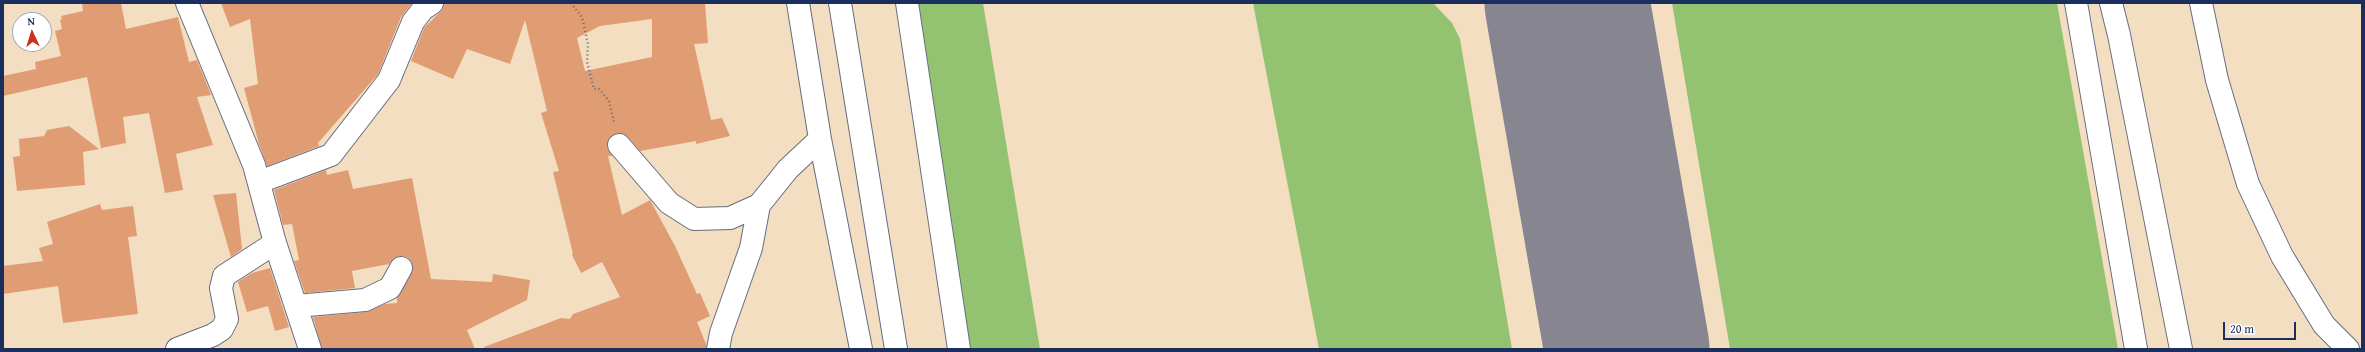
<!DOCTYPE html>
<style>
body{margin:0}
#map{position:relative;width:2365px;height:352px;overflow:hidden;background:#f3dec1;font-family:"Gentium Book Plus",serif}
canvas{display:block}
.frame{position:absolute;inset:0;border:4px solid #1b2f5e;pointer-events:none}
.north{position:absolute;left:12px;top:12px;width:40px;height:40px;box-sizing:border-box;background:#fff;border:1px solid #a4acbf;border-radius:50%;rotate:356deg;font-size:11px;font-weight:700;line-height:16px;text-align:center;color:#1b2f5e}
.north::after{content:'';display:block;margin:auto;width:14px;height:18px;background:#c8321e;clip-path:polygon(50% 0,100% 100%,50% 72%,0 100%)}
.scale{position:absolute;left:2223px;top:322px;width:73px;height:18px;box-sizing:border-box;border:2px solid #1b2f5e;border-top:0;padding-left:5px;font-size:12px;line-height:14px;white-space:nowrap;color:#1b2f5e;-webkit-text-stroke:3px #fff;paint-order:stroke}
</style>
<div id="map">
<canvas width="2365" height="352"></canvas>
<div class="frame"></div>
<div class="north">N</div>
<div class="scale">20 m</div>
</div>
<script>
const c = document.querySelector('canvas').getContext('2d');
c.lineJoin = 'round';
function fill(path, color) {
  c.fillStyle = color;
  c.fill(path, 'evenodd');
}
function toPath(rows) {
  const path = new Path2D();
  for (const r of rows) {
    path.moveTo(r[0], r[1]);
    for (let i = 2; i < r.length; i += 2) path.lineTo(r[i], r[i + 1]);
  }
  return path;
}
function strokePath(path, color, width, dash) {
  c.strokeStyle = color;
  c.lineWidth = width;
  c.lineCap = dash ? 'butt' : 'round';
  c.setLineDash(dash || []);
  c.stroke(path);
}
fill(toPath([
 [916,3,983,3,1040,349,969,349],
 [1253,3,1433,3,1452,23,1460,39,1512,349,1319,349],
 [1672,3,2057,3,2118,349,1730,349]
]), '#93c271');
strokePath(toPath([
 [1567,3,1627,349]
]), '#878690', 165);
fill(toPath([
 [82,3,121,3,126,29,178,17,189,62,197,60,210,92,211,95,197,97,213,145,176,154,183,190,165,193,149,113,123,117,126,143,101,148,87,77,3,96,3,76,36,69,35,62,61,56,55,31,62,29,60,20,62,19,61,16,83,11],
 [221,3,412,3,401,17,378,74,318,143,319,146,267,166,259,144,244,88,258,84,250,19,230,27],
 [444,3,705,3,708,43,694,44,711,120,722,118,730,136,696,144,696,141,640,151,628,137,617,133,611,136,607,147,612,156,608,156,622,215,650,200,675,246,697,294,700,293,710,316,697,322,706,344,706,349,485,349,484,347,561,318,570,319,573,314,620,297,602,262,581,273,572,255,573,254,553,172,559,171,541,113,547,111,525,20,510,64,467,49,453,79,411,61,424,28,443,9],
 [652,19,652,57,585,71,577,38,600,26],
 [69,126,99,149,83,152,85,185,17,191,13,157,20,156,19,139,44,136,47,130],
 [326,170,327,175,348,170,353,189,412,178,431,279,492,282,493,274,530,280,527,300,467,330,475,349,322,349,313,317,366,312,385,304,397,303,397,298,413,268,411,261,407,257,400,256,394,258,389,264,352,271,355,288,305,293,294,261,299,260,292,224,283,225,274,190],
 [236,193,242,249,231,257,213,195],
 [100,204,102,210,133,206,137,236,128,237,138,314,63,323,58,286,3,294,3,266,43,261,39,248,53,244,47,222],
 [270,268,289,327,275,331,268,306,247,312,238,282,252,273]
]), '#e09c72');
const minor = toPath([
 [187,3,254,165,275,243,310,349],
 [798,3,820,139,861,349],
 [840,3,896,349],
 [907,3,959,349],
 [2076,3,2136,349],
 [2111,3,2119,35,2181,349],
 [2201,3,2217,80,2248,184,2282,256,2324,325,2348,349],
 [619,145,669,203,694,219,730,218,759,205],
 [259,182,331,155,389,80,413,22,423,9,432,3],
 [296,306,365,300,390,288,401,268],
 [177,349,213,335,222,329,227,319,221,288,224,276,275,243],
 [718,349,721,333,751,248,759,205,788,169,820,139]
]);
strokePath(minor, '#676c81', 24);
strokePath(toPath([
 [571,3,582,17,588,44,587,62,594,89,599,89,609,101,614,122]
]), '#676c81', 2.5, [1, 3]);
strokePath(minor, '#fff', 22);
</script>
